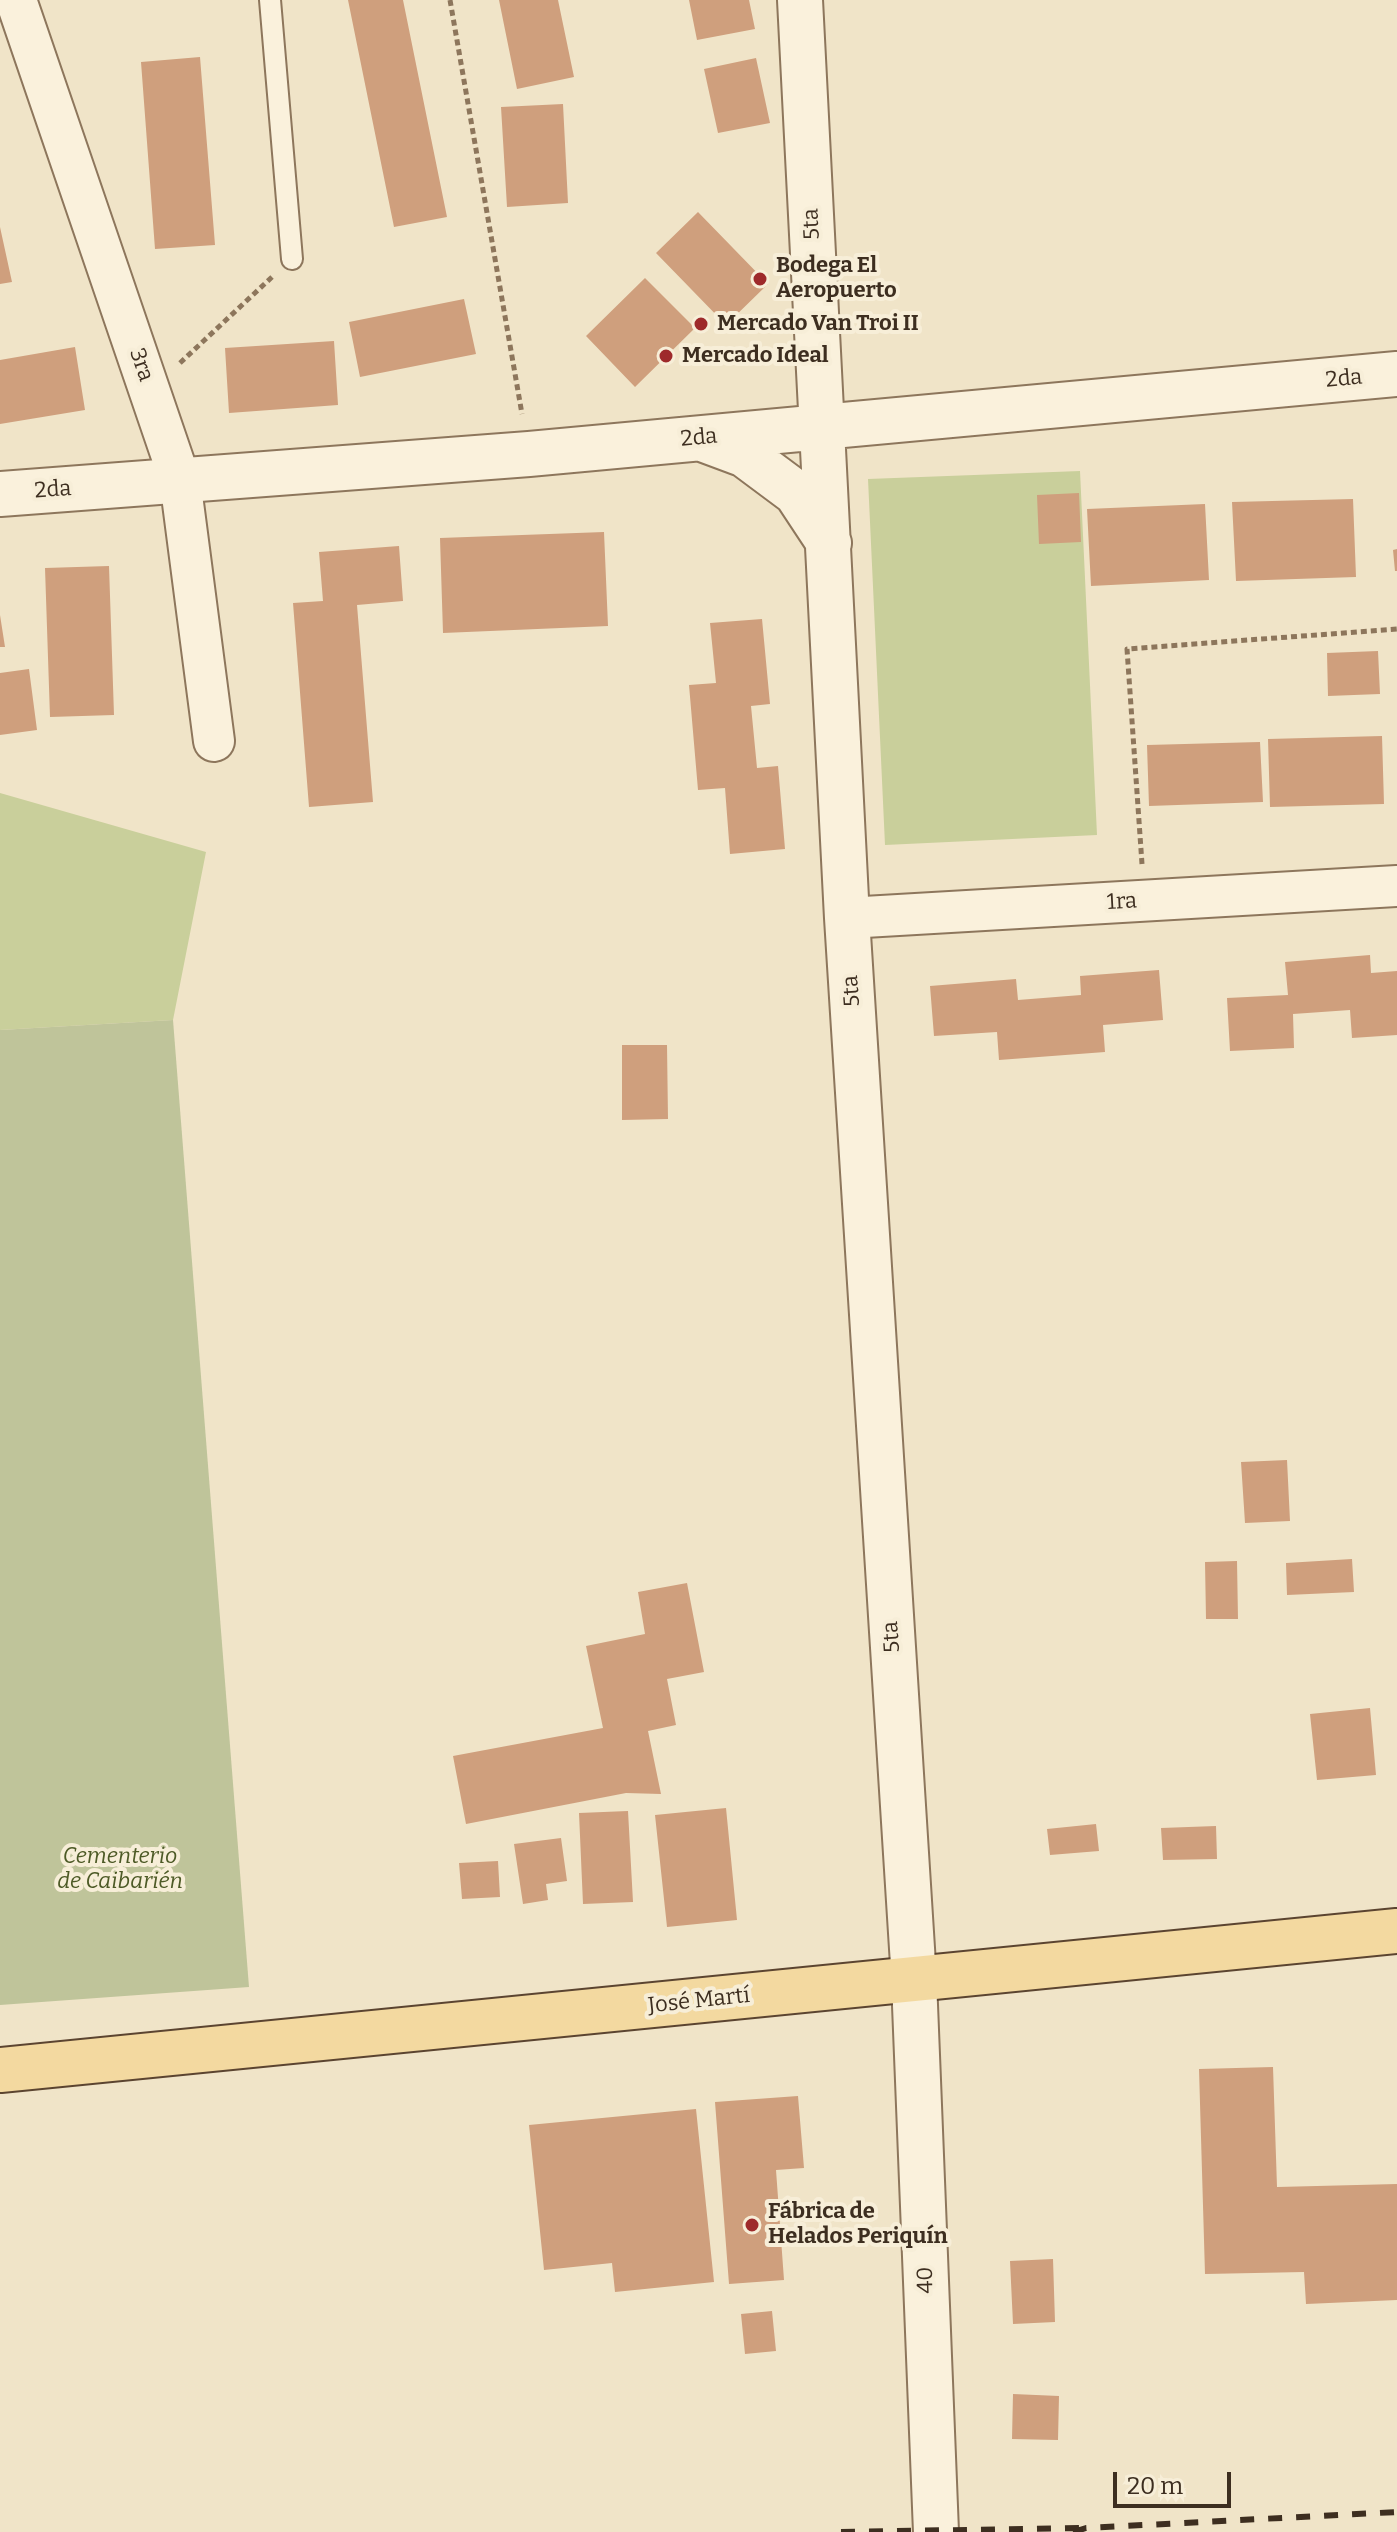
<!DOCTYPE html>
<meta charset="utf-8">
<style>
body{margin:0}
#map{position:relative;width:1397px;height:2532px;overflow:hidden;background:#f0e4c8;font-family:Bitter,serif}
canvas{display:block}
.scale{position:absolute;left:1113px;top:2472px;width:118px;height:36px;box-sizing:border-box;border:4px solid #3d2e20;border-top:0;padding-left:10px;font-size:24px;line-height:28px;white-space:nowrap;color:#3d2e20;-webkit-text-stroke:6px #f7eed8;paint-order:stroke}
</style>
<div id="map">
<canvas width="1397" height="2532"></canvas>
<div class="scale">20 m</div>
</div>
<script>
const c = document.querySelector('canvas').getContext('2d');
c.lineJoin = 'round';
function fill(path, color) {
  c.fillStyle = color;
  c.fill(path, 'evenodd');
}
function toPath(rows) {
  const path = new Path2D();
  for (const r of rows) {
    path.moveTo(r[0], r[1]);
    for (let i = 2; i < r.length; i += 2) path.lineTo(r[i], r[i + 1]);
  }
  return path;
}
function strokePath(path, color, width, dash) {
  c.strokeStyle = color;
  c.lineWidth = width;
  c.lineCap = dash ? 'butt' : 'round';
  c.setLineDash(dash || []);
  c.stroke(path);
}
function drawText(font, color, halo, rows, align = 'center') {
  c.font = font + ' Bitter,serif';
  c.lineWidth = 8;
  c.setLineDash([]);
  c.textBaseline = 'middle';
  c.strokeStyle = halo;
  c.fillStyle = color;
  for (const [text, x, y, turn = 0] of rows) {
    c.save();
    c.translate(x, y);
    c.rotate((+turn || 0) * Math.PI / 180);
    c.textAlign = isNaN(turn) ? turn : align;
    if (halo) c.strokeText(text, 0, 0);
    c.fillText(text, 0, 0);
    c.restore();
  }
}
fill(toPath([
 [1080,471,1097,835,885,845,868,479],
 [0,793,206,852,173,1020,0,1030]
]), '#c9cf9b');
fill(toPath([
 [173,1020,249,1987,0,2005,0,1030]
]), '#bfc49a');
fill(toPath([
 [348,0,403,0,447,217,394,227],
 [499,0,558,0,574,77,517,89],
 [689,0,749,0,755,29,697,40],
 [200,57,215,245,155,249,141,62],
 [756,58,770,123,718,133,704,69],
 [563,104,568,203,507,207,501,107],
 [698,212,768,284,726,325,656,253],
 [0,227,12,282,0,284],
 [645,278,695,328,635,387,586,336],
 [464,299,476,354,360,377,349,322],
 [334,341,338,405,229,413,225,348],
 [75,347,85,410,0,424,0,360],
 [1079,493,1081,542,1039,544,1037,495],
 [1353,499,1356,577,1236,581,1232,502],
 [1205,504,1209,580,1091,586,1087,509],
 [604,532,608,626,443,633,440,538],
 [399,546,403,601,357,605,373,802,309,807,293,603,323,601,319,552],
 [1397,549,1397,571,1395,571,1393,550],
 [109,566,114,715,50,717,45,568],
 [0,615,5,647,0,647],
 [762,619,770,704,751,706,757,768,778,766,785,849,730,854,725,788,698,790,689,685,716,683,710,623],
 [1378,651,1380,694,1328,696,1327,653],
 [29,669,37,730,0,735,0,673],
 [1382,736,1384,804,1270,807,1268,739],
 [1260,742,1263,802,1149,806,1147,745],
 [1370,955,1371,973,1397,971,1397,1035,1352,1038,1350,1010,1293,1014,1294,1048,1230,1051,1227,998,1288,995,1285,962],
 [1159,970,1163,1020,1103,1025,1105,1052,999,1060,997,1032,934,1036,930,986,1016,979,1018,1000,1081,995,1080,976],
 [622,1045,667,1045,668,1119,622,1120],
 [1287,1460,1290,1521,1245,1523,1241,1462],
 [1352,1559,1354,1592,1287,1595,1286,1563],
 [1237,1561,1238,1619,1206,1619,1205,1562],
 [687,1583,704,1672,667,1679,676,1725,648,1731,661,1794,626,1793,466,1824,453,1756,603,1728,586,1646,645,1634,638,1592],
 [1370,1708,1376,1775,1317,1780,1310,1714],
 [726,1808,737,1920,667,1927,655,1815],
 [628,1811,633,1902,583,1904,579,1813],
 [1096,1824,1099,1851,1050,1855,1047,1829],
 [1216,1826,1217,1859,1163,1860,1161,1828],
 [561,1838,567,1881,546,1884,548,1900,523,1904,514,1844],
 [498,1861,500,1897,462,1899,459,1863],
 [1273,2067,1277,2187,1397,2184,1397,2300,1306,2304,1304,2272,1205,2274,1199,2069],
 [798,2096,804,2168,776,2170,784,2280,729,2284,715,2102],
 [696,2109,714,2282,615,2292,612,2263,544,2270,529,2125],
 [1053,2259,1055,2322,1013,2324,1010,2261],
 [772,2311,776,2351,745,2354,741,2314],
 [1013,2394,1059,2396,1058,2440,1012,2439]
]), '#cf9f7d');
const service = toPath([
 [270,0,292,259]
]);
const minor = toPath([
 [16,0,180,480,214,741],
 [847,918,1397,886]
]);
const tertiary = toPath([
 [800,0,847,918,914,1980,936,2532],
 [702,439,745,455,796,493,829,543],
 [0,494,529,454,1397,374]
]);
const primary = toPath([
 [0,2070,1397,1931]
]);
strokePath(service, '#8d765c', 24);
strokePath(minor, '#8d765c', 44);
strokePath(tertiary, '#8d765c', 48);
strokePath(primary, '#5b4430', 48);
strokePath(toPath([
 [450,0,522,414],
 [180,363,272,277],
 [1142,864,1127,649,1397,629]
]), '#8d765c', 5, [6, 4]);
strokePath(service, '#faf1dc', 20);
strokePath(minor, '#faf1dc', 40);
strokePath(tertiary, '#faf1dc', 44);
strokePath(primary, '#f3d9a0', 44);
strokePath(toPath([
 [841,2532,1082,2528],
 [1073,2532,1086,2528,1397,2512]
]), '#3d2e20', 6, [14, 14]);
for (const [x, y, r, color] of [
 [760,279,8,"#9e2a2b"],
 [701,324,8,"#9e2a2b"],
 [666,356,8,"#9e2a2b"],
 [752,2225,8,"#9e2a2b"]
]) {
  const dot = new Path2D();
  dot.arc(x, y, r, 0, 2 * Math.PI);
  c.fillStyle = color;
  c.fill(dot);
  strokePath(dot, '#f7eed8', 3);
}
drawText('22px', '#3d2e20', '#f7eed8', [
 ["5ta",812,224,-93],
 ["3ra",141,365,71],
 ["2da",1344,379,-5],
 ["2da",699,438,-5],
 ["2da",53,490,-4],
 ["1ra",1122,902,-3],
 ["5ta",852,991,-94],
 ["5ta",892,1637,-94],
 ["José Martí",699,2001,-6],
 ["40",926,2280,-92]
]);
drawText('bold 22px', '#3d2e20', '#f7eed8', [
 ["Bodega El",776,266],
 ["Aeropuerto",776,291],
 ["Mercado Van Troi II",717,324],
 ["Mercado Ideal",682,356],
 ["Fábrica de",768,2212],
 ["Helados Periquín",768,2237]
], 'left');
drawText('italic 22px', '#4d5a26', '#f7eed8', [
 ["Cementerio",120,1857],
 ["de Caibarién",120,1882]
]);
</script>
